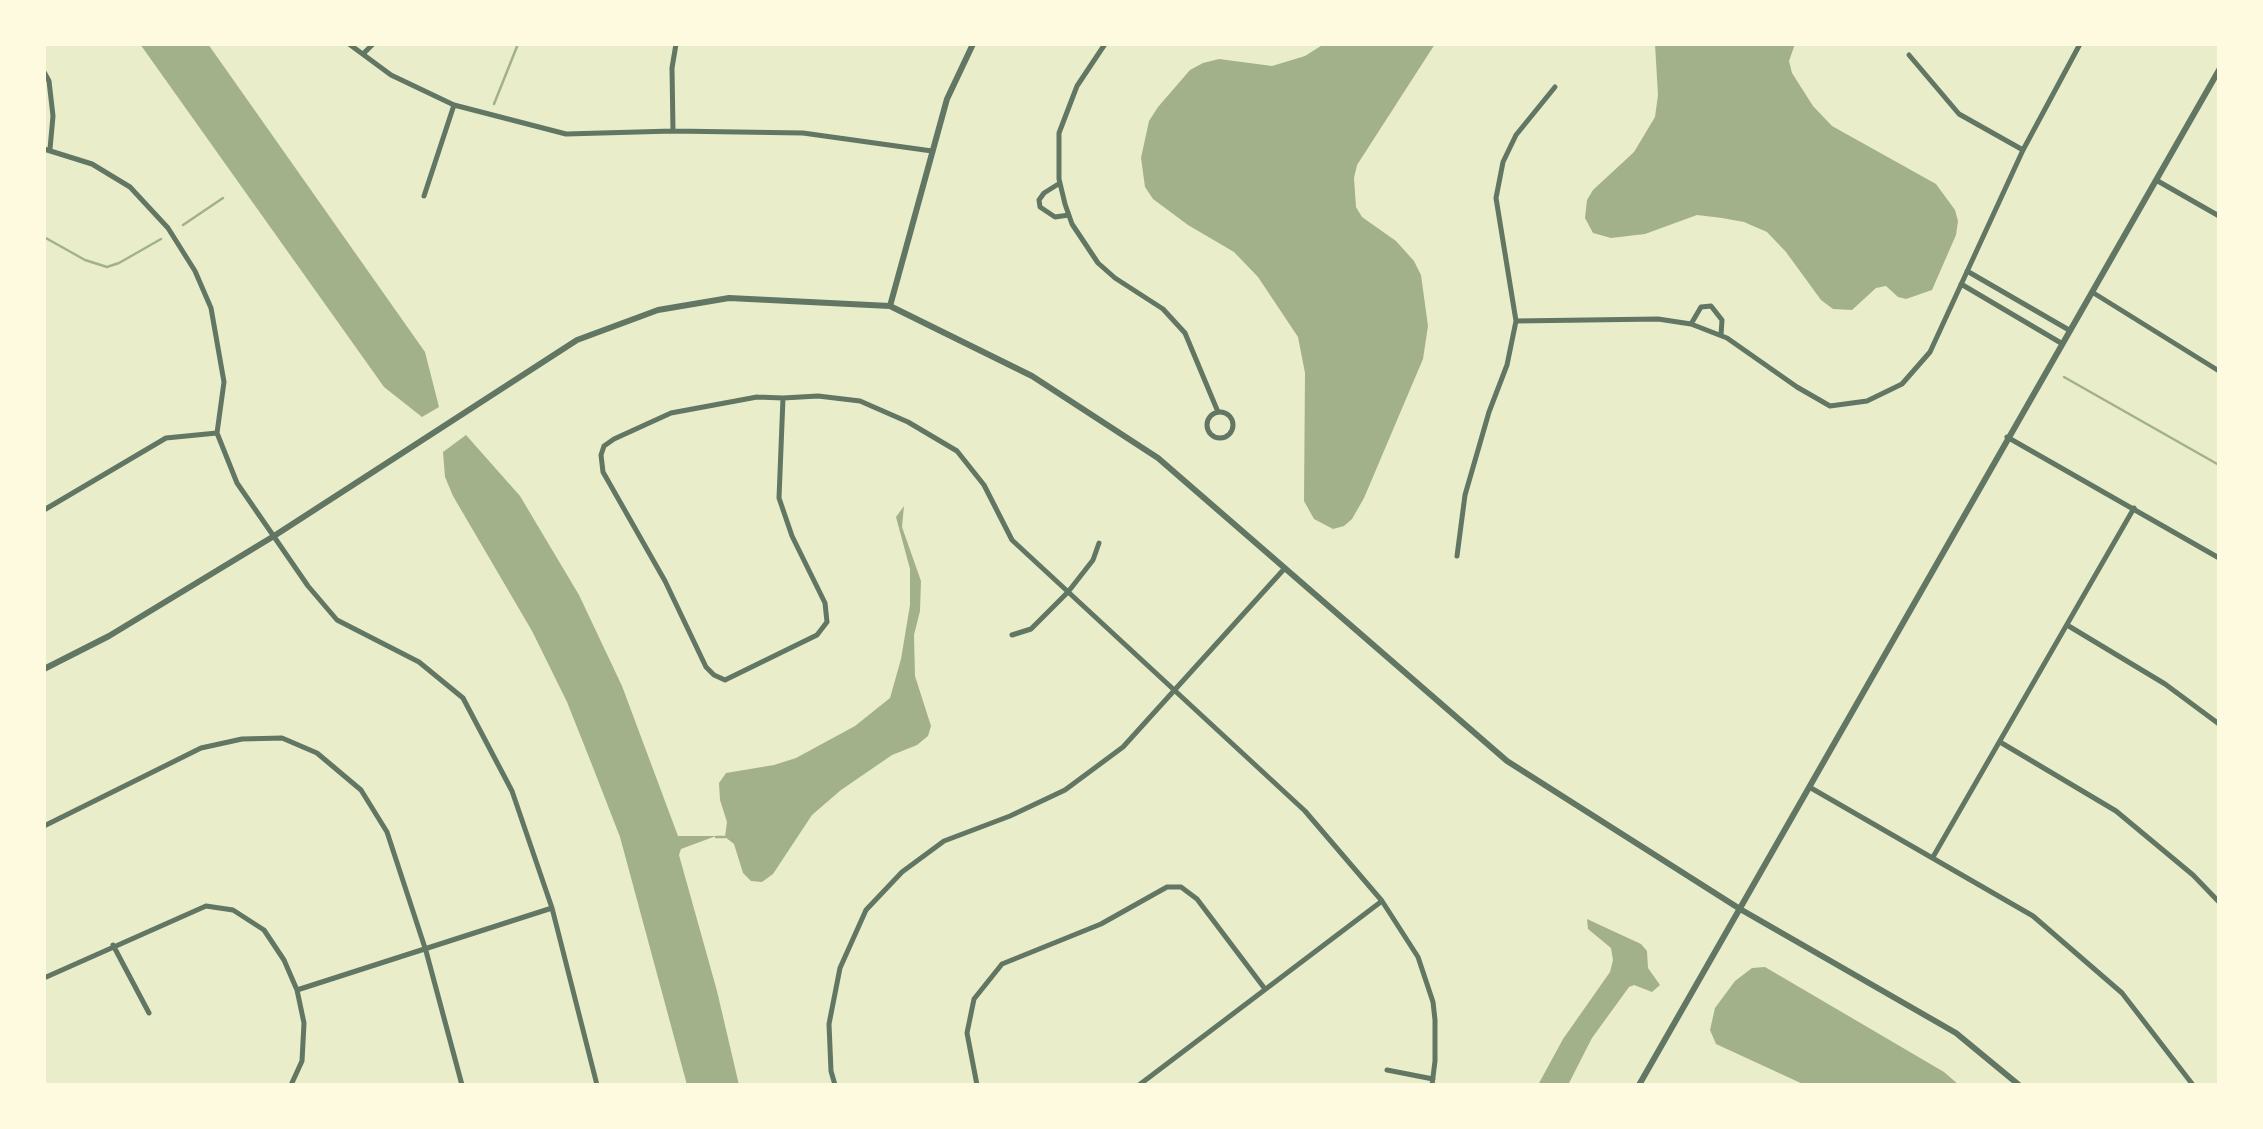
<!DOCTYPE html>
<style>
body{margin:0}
#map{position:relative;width:2263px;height:1129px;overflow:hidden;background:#e9edc9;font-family:"Exo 2",sans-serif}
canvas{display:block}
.frame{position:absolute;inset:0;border:46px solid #fefae0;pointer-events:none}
</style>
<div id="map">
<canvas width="2263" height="1129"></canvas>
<div class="frame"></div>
</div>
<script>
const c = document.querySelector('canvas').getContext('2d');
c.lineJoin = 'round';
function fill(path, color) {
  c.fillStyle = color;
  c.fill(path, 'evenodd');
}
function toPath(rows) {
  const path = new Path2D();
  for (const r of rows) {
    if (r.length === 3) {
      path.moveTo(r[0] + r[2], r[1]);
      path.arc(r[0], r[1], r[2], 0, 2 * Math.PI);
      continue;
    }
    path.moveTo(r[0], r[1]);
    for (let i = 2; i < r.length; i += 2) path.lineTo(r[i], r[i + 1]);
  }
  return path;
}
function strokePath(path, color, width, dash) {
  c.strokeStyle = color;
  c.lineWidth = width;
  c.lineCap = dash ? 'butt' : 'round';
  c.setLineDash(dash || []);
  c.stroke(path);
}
fill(toPath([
 [140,44,208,44,425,352,439,407,422,417,384,387],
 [1324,44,1435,44,1357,165,1354,178,1356,207,1362,217,1396,241,1414,261,1421,275,1428,326,1423,359,1364,498,1352,519,1344,526,1333,529,1314,519,1304,501,1305,373,1298,337,1258,277,1234,252,1188,225,1153,199,1145,187,1141,158,1149,121,1158,107,1190,70,1203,63,1219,59,1272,66,1305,56],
 [1655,44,1795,44,1789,61,1792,73,1813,106,1832,126,1936,184,1955,210,1958,221,1956,235,1932,290,1906,299,1898,297,1886,286,1876,288,1852,310,1833,309,1821,300,1786,252,1767,232,1744,222,1722,218,1697,215,1645,234,1611,238,1593,233,1585,218,1587,200,1593,190,1634,152,1655,117,1658,95],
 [466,435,520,496,579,595,622,686,678,836,716,836,681,849,679,855,717,991,739,1085,687,1085,620,837,594,770,567,702,532,631,453,496,445,477,443,452],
 [904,506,902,527,921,581,920,611,914,635,915,676,931,726,928,736,917,745,892,755,841,790,812,815,773,874,762,882,751,881,743,873,734,844,725,837,727,822,720,800,719,783,726,773,774,765,796,758,855,726,890,698,901,659,910,605,910,569,896,517],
 [1587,919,1641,944,1647,951,1648,968,1660,985,1652,992,1634,985,1629,987,1592,1038,1568,1085,1538,1085,1563,1039,1610,972,1613,960,1611,948,1588,929],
 [1765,967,1944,1072,1959,1085,1805,1085,1716,1044,1710,1030,1715,1008,1735,981,1752,968]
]), '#a3b18a');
strokePath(toPath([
 [494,104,518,44],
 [183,225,223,198],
 [44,237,85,260,107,267,119,263,161,239],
 [2064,377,2219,465],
 [716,837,725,837]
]), '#a3b18a', 2.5);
strokePath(toPath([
 [349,44,391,75,454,105,566,134,673,131,803,133,932,151],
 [1105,44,1077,86,1059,133,1059,179,1065,204,1072,224,1098,263,1115,278,1163,309,1185,333,1218,412],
 [364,53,373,44],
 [1909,55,1959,114,2023,150],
 [44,72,49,81,53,116,50,149],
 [673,131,672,68,676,44],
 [44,149,92,164,130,187,168,228,195,271,211,308,224,382,217,433,237,483,308,586,337,620,419,662,463,698,512,791,552,908,597,1085],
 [2156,180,2219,216],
 [1060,183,1044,193,1039,200,1040,207,1055,217,1069,215],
 [424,196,454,105],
 [1967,271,2069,330],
 [1961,284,2061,343],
 [2092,292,2219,371],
 [1516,321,1658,319,1691,324,1727,338,1797,387,1830,406,1867,401,1902,384,1930,352,2023,150,2080,44],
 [1691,324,1701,307,1711,306,1722,320,1721,335],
 [757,397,783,398,779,498,792,536,825,603,827,622,817,635,725,680,714,675,706,667,665,581,603,472,601,455,604,446,614,439,671,413,757,397],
 [783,398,818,396,860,401,908,422,957,451,984,485,1012,540,1305,811,1382,901,1418,957,1433,1002,1435,1020,1435,1061,1432,1085],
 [1220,425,13],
 [2007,437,2219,558],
 [44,510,166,438,217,433],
 [1457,556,1465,495,1489,412,1507,365,1516,321,1496,198,1503,162,1516,135,1555,87],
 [2067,625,2165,684,2219,724],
 [1012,635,1031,629,1068,592,1093,560,1099,543],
 [2000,742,2116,811,2193,875,2219,902],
 [1811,788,2033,916,2122,993,2193,1085],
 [44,826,201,748,242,739,282,738,317,753,361,790,387,832,426,951,462,1085],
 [1933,857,2134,508],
 [113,945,149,1013],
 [44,978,206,906,233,910,264,930,284,960,297,990,304,1023,302,1061,291,1085],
 [297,990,552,908],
 [1387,1070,1433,1079],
 [835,1085,831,1071,829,1024,840,968,866,910,902,872,944,841,1010,816,1065,790,1123,747,1285,568],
 [977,1085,967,1033,974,999,1002,964,1101,924,1167,887,1181,887,1197,899,1265,989],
 [1139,1085,1382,901]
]), '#617663', 5);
strokePath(toPath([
 [890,306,947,99,973,44],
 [44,669,109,636,274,536,577,340,658,310,729,298,890,306,1032,376,1158,458,1507,761,1740,909,1956,1033,2019,1085],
 [1639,1085,2219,70]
]), '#617663', 6);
</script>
